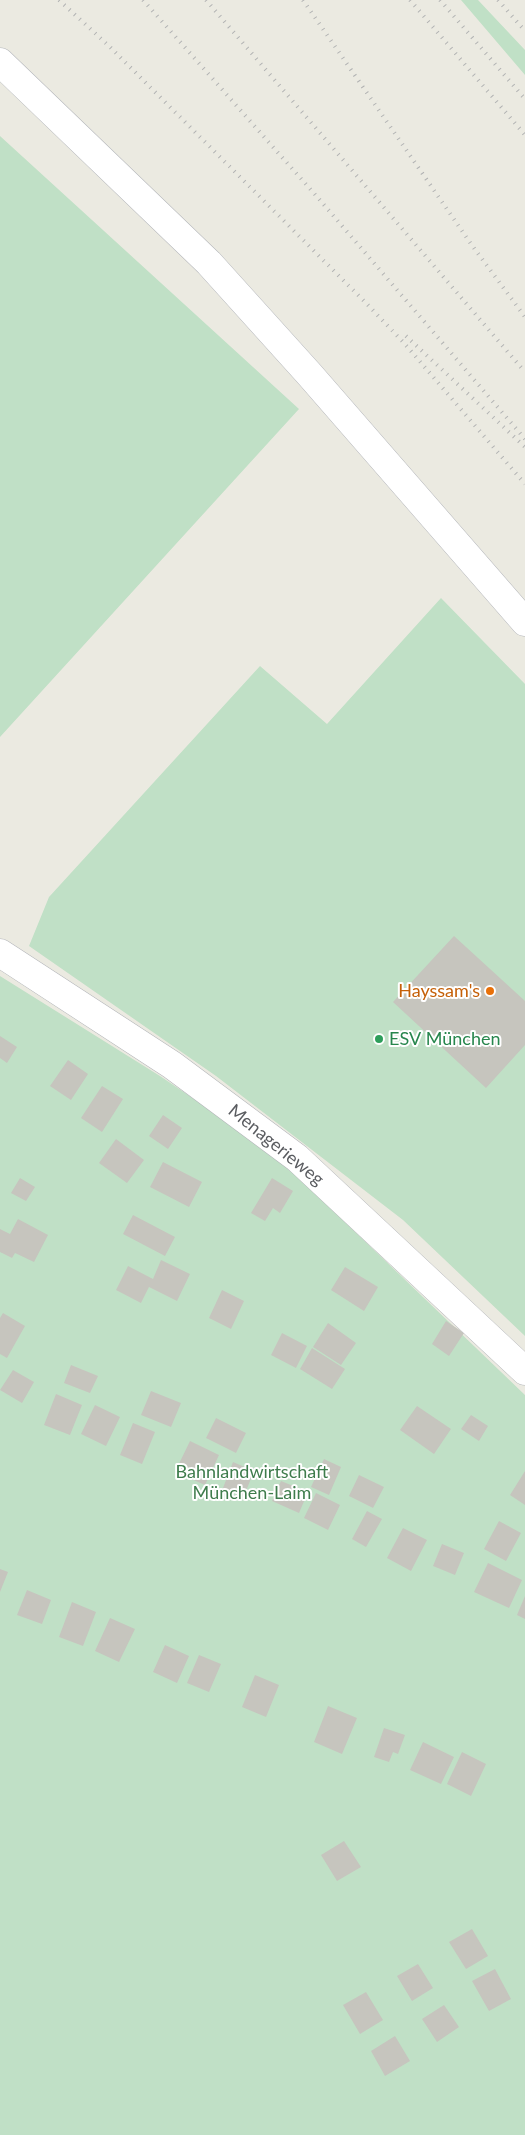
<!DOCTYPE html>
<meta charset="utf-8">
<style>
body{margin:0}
canvas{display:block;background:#ebeae1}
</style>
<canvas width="525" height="2135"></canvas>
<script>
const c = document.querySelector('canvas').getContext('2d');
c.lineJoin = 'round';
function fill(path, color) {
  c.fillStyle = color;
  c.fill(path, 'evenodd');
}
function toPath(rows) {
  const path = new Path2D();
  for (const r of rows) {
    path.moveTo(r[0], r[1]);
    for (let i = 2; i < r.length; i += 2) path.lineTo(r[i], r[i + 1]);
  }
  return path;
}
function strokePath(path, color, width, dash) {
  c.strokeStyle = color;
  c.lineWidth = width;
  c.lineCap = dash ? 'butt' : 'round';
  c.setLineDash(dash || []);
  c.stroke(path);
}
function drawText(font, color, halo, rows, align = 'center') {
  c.font = font + ' Lato,sans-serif';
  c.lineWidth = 4;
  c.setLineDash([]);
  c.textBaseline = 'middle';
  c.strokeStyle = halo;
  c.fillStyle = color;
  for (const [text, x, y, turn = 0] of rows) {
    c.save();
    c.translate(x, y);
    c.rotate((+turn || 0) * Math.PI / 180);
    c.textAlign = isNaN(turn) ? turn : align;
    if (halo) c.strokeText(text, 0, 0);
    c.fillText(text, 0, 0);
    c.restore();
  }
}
fill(toPath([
 [461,0,478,0,525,50,525,75],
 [0,136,299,409,0,737],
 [441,598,525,684,525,1336,403,1220,216,1076,29,946,49,897,260,666,327,724],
 [0,976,160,1076,271,1151,525,1395,525,2135,0,2135]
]), '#c0e0c6');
fill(toPath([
 [454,936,525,1001,525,1045,486,1088,393,1002],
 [0,1036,17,1047,7,1063,0,1058],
 [68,1060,88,1074,71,1100,50,1086],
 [102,1086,123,1099,102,1132,81,1118],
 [163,1115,182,1128,168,1149,149,1136],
 [116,1139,144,1160,127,1183,99,1163],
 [163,1162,202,1182,189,1207,150,1187],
 [20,1178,35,1187,26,1201,11,1193],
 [272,1178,293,1191,280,1213,273,1208,265,1221,251,1213],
 [133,1215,175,1237,165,1256,123,1234],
 [18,1219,48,1235,34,1262,15,1253,12,1258,0,1252,0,1229,10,1234],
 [161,1260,190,1274,177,1301,149,1287,141,1303,116,1290,128,1266,153,1279],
 [345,1267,378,1287,364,1311,331,1290],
 [222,1290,244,1301,231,1329,209,1318],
 [3,1313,25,1326,7,1358,0,1354,0,1318],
 [446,1321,464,1333,449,1356,432,1344],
 [328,1323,356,1343,341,1365,313,1347],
 [282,1333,307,1346,296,1368,271,1355],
 [312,1348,345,1369,332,1389,300,1369],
 [71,1365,98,1376,90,1393,64,1383],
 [13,1370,34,1382,22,1403,0,1390],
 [151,1391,181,1403,171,1427,141,1415],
 [56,1394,82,1405,70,1435,44,1425],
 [95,1405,120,1417,106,1446,81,1434],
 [417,1406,451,1429,434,1454,400,1430],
 [471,1415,488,1426,479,1441,461,1429],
 [216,1418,246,1433,236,1453,206,1438],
 [133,1423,155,1432,142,1464,120,1455],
 [190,1441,219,1455,205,1485,175,1472],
 [324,1459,341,1467,329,1495,311,1487],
 [233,1462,254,1471,244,1496,223,1488],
 [525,1471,525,1505,510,1495],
 [359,1475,384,1487,373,1508,349,1496],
 [281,1481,308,1492,299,1513,272,1501],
 [316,1493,340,1505,328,1530,304,1518],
 [367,1511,382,1519,366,1547,352,1539],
 [499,1521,521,1533,506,1561,484,1549],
 [403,1528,427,1540,411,1571,387,1558],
 [442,1544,464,1553,455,1575,433,1566],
 [488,1563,522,1580,509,1608,474,1592],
 [0,1569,8,1572,0,1592],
 [27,1590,51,1600,42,1624,17,1615],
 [525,1596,525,1619,517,1615],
 [72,1602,96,1612,83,1646,59,1637],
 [110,1618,135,1629,119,1662,95,1651],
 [165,1645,189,1656,177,1683,153,1672],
 [199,1655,221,1664,209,1692,187,1683],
 [255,1675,279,1685,266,1717,242,1707],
 [328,1706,357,1718,342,1754,314,1742],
 [384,1728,405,1735,398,1754,393,1752,389,1762,374,1757],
 [423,1742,454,1757,441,1784,410,1770],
 [462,1752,486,1764,471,1796,447,1784],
 [344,1841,361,1867,337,1881,321,1855],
 [472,1929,488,1956,466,1969,449,1942],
 [418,1964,433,1988,412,2001,397,1976],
 [495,1969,511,1999,489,2011,472,1981],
 [366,1992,383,2020,360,2034,343,2005],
 [444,2005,459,2027,437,2042,422,2019],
 [395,2036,410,2061,385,2076,371,2051]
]), '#c6c5be');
const minor = toPath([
 [0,62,209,263,310,375,525,622],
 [0,953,172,1065,297,1158,525,1371]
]);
strokePath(minor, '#b4b6ba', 29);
strokePath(minor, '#fff', 28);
strokePath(toPath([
 [59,0,110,47,366,303,404,343,525,484],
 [143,0,319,199,525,439],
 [206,0,525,372],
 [303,0,471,244,525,317],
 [410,0,525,135],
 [440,0,525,99],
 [498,0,525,31],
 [406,336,525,447]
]), '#b2b3b3', 4, [1, 6]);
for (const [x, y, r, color] of [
 [490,991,5,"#e8710a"],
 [379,1039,5,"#2e9e5b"]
]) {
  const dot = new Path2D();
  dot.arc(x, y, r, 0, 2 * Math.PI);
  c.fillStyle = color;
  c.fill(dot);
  strokePath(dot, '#fff', 2);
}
drawText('18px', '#c56008', '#fff', [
 ["Hayssam's",480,991]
], 'right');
drawText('18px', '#27864d', '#fff', [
 ["ESV München",389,1039]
], 'left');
drawText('18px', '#5a5c60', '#fff', [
 ["Menagerieweg",276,1145,39]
]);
drawText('18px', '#3e7c4c', '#fff', [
 ["Bahnlandwirtschaft",252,1472],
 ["München-Laim",252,1493]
]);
</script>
